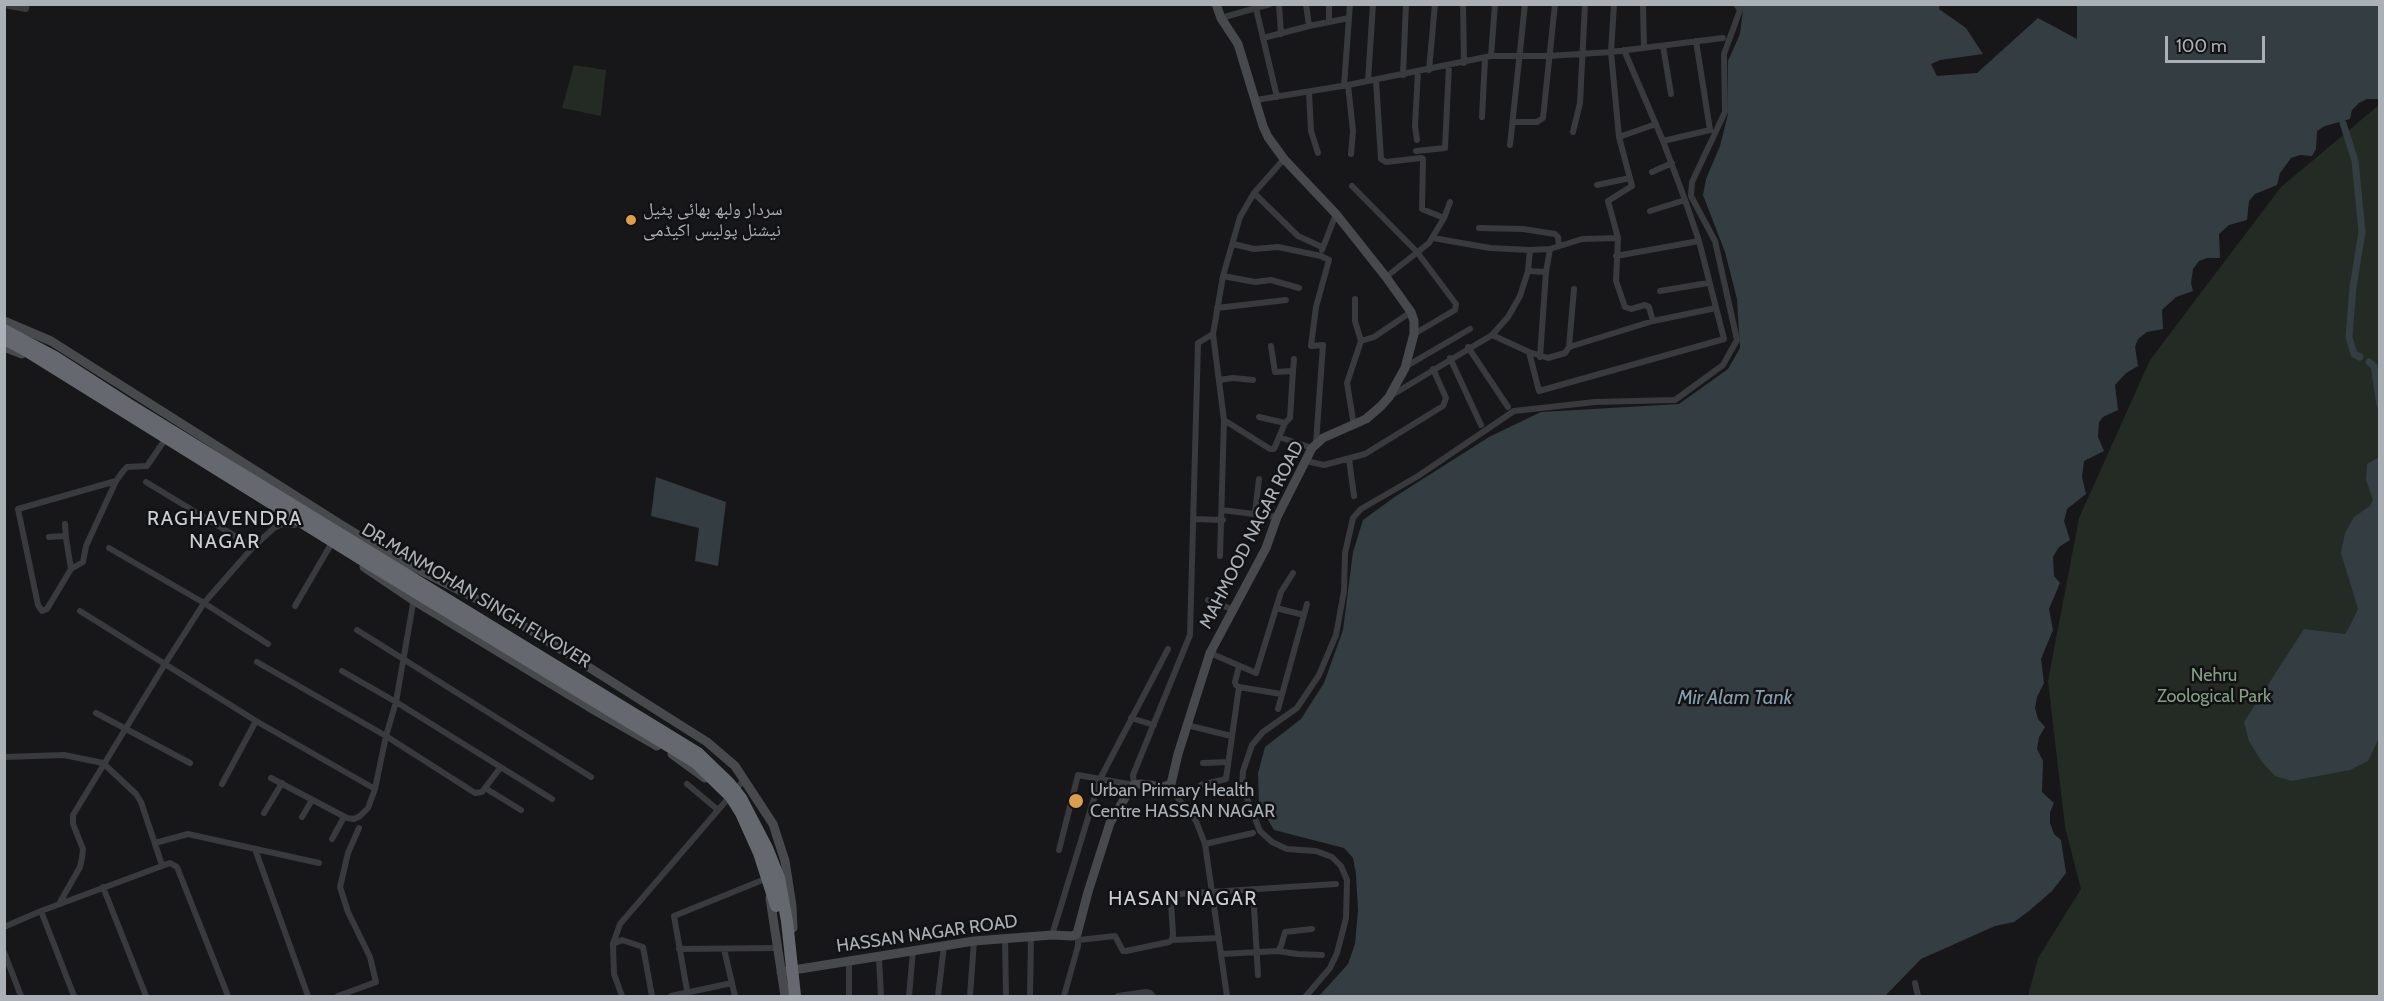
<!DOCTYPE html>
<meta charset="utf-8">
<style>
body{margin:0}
#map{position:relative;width:2384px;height:1001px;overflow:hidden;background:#171719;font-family:Cabin,sans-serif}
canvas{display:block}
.frame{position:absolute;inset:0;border:6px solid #abb0b7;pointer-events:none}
.scale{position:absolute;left:2165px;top:36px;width:100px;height:27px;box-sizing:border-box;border:3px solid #abb0b7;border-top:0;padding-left:8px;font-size:18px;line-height:21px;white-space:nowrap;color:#abb0b7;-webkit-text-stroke:4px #121214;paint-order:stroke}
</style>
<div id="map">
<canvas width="2384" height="1001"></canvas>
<div class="frame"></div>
<div class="scale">100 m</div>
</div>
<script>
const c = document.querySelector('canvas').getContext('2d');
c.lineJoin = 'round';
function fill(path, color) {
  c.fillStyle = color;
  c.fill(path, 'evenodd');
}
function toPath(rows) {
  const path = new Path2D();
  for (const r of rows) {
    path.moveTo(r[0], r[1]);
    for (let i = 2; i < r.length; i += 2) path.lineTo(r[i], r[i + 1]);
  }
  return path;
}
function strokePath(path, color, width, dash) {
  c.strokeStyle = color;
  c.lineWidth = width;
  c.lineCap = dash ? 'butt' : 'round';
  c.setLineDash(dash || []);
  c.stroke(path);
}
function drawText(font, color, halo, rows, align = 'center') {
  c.font = font + ' Cabin,"Noto Naskh Arabic",sans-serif';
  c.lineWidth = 5;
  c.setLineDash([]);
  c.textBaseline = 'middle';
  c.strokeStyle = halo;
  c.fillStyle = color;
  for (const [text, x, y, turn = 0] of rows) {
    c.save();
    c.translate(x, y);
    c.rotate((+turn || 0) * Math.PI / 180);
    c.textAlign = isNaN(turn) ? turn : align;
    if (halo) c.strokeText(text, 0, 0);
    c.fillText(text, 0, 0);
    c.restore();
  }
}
fill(toPath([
 [574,65,606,70,601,116,562,108],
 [2379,105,2379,996,2028,996,2038,958,2081,889,2065,827,2048,681,2079,518,2150,360,2281,187]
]), '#242a24');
fill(toPath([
 [1740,5,1940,5,1939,9,1966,28,1983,54,1940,60,1931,64,1937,76,1977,73,2038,18,2077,39,2077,5,2379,5,2379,99,2367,99,2359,103,2352,110,2350,119,2325,126,2317,131,2316,149,2312,156,2300,155,2291,158,2280,173,2277,185,2255,194,2249,201,2247,220,2229,225,2219,234,2220,258,2207,258,2199,261,2193,269,2191,283,2193,291,2176,297,2162,310,2163,329,2147,332,2138,339,2135,347,2138,366,2126,373,2115,385,2118,410,2103,417,2099,422,2098,437,2104,451,2084,461,2082,477,2086,494,2067,509,2064,521,2070,540,2059,547,2053,557,2054,576,2060,583,2049,609,2053,630,2041,659,2044,683,2037,697,2035,708,2038,719,2045,727,2039,737,2037,749,2043,761,2042,792,2054,803,2050,812,2050,823,2054,834,2061,840,2066,873,2052,891,2029,911,2014,922,1995,926,1921,959,1885,996,1319,996,1348,964,1355,944,1358,911,1356,874,1353,858,1344,848,1274,830,1259,805,1258,773,1265,747,1301,719,1324,683,1343,630,1353,552,1363,520,1396,496,1489,437,1541,412,1679,404,1728,369,1740,348,1737,299,1725,252,1703,195,1706,179,1720,146,1728,114,1728,61,1740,34,1743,10],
 [2379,457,2379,738,2368,761,2350,770,2291,781,2275,776,2262,762,2249,741,2244,722,2304,629,2345,634,2350,626,2358,609,2341,553,2345,533,2354,517,2370,506,2373,500,2366,480,2367,464],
 [656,477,726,502,718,566,695,561,699,528,651,516]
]), '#343d42');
strokePath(toPath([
 [2343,123,2355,161,2362,232,2353,287,2349,337,2354,354,2360,357],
 [2369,362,2374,366,2380,405]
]), '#343d42', 7);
strokePath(toPath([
 [1255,4,1263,38],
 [1279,4,1281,34],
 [1306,4,1309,26,1349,18],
 [1463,4,1464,63],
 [1614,4,1611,52,1619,137,1632,186,1608,201,1618,238,1616,281,1625,307,1631,309,1645,305,1649,307,1653,321],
 [4,5,26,9,27,4],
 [1643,5,1644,48],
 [1221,18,1270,4],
 [1329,22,1329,4],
 [1663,46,1671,94],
 [1491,56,1495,4],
 [1429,70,1435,4],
 [1403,75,1406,4],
 [1376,80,1381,159,1386,162,1421,158,1423,159,1422,209,1444,218,1429,243,1386,277],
 [1368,81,1373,4],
 [1348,85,1353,131,1351,154],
 [1344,86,1350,4],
 [1309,92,1311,131,1318,153],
 [1277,97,1263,38,1309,26],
 [1256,100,1348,85,1491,56,1548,56,1611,52,1723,38],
 [1482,117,1485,59],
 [1513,122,1537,122,1543,118,1555,4],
 [1573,132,1580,103,1585,4],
 [1619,137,1656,124],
 [1417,140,1415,126,1418,71],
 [1663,141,1710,130,1696,41],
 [1510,145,1525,4],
 [1416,151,1445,148,1449,65],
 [1652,172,1672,163],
 [1597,185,1630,178],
 [1352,186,1417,252,1456,304,1455,310,1414,334],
 [1254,193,1298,236,1322,247],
 [1650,211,1685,200],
 [1444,218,1450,202],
 [1479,228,1523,229,1555,234,1558,237,1559,246],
 [1433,238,1490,248,1530,250,1550,249,1582,239,1618,238],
 [1233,244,1254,249,1278,247,1321,256,1329,260,1316,307,1311,346,1323,345,1316,443],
 [1322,250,1336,214],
 [1616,256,1699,241],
 [1528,271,1546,272],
 [1223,276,1255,282,1271,280,1299,288],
 [1660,291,1708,283],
 [1355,299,1355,321,1361,341],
 [1217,308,1286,300],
 [1213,334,1224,420,1270,449,1274,449,1285,423,1290,418,1293,371],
 [1492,335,1529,352,1548,358,1565,353,1569,347,1653,321,1716,308],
 [1271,346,1275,372,1293,371,1294,359],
 [1468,347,1508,407],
 [1569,347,1574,289],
 [1529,352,1539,391,1724,339,1699,241,1685,200,1663,141,1624,50],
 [1540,357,1546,272,1550,249],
 [1450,358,1481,425],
 [1405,367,1470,329],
 [1219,380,1233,378,1253,380],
 [1392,395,1492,335,1508,317,1520,296,1528,271,1530,250],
 [1259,417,1285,423],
 [1354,426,1347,383,1361,341,1374,337,1411,312],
 [1279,437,1312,448],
 [1349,459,1354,496],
 [1306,461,1324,465,1365,454,1443,406,1446,398,1433,369],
 [116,481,18,509,38,605,42,611,47,609,71,569,83,562,86,546,116,481,124,470,127,467,147,466,164,441],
 [146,482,253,547],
 [1222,510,1277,517],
 [1255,513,1259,479],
 [1193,519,1223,520],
 [65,524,66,538],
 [49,537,64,536,66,538,71,569],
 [109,548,204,603,268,644],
 [1220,556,1224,420],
 [1208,600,1234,610],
 [295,606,330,546],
 [1276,608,1304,615],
 [80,611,256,721,222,784],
 [357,630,591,777],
 [1210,653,1256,673,1281,592,1293,573],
 [257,662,386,736,475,793,482,792,500,768],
 [1239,666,1235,682,1236,685,1239,687],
 [342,671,396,702,552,799],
 [1278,709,1307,604],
 [96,713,190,763],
 [1131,718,1154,725],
 [256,721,375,789],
 [1187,725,1231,736],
 [4,757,64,755,103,763,136,794,141,802,162,865],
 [1203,763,1228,762],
 [271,778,347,818,354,819,360,816,368,808,375,789,386,736,396,702,414,598],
 [687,784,718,810],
 [1201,785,1226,779,1239,687,1281,694],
 [1168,786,1196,821,1205,844],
 [485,788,521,810],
 [264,813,282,783],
 [302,817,312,800],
 [332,839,344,817],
 [155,843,188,834,319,863],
 [255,849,308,996],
 [1059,850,1078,775,1134,785,1133,775,1190,635,1198,343,1213,334,1223,276,1240,217,1254,193,1284,159],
 [103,887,146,996],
 [1253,889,1258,975],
 [59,904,80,867,82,858,83,849,73,824,73,815,165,664,204,603,253,547,274,528,282,524,295,525,298,520],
 [41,911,74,996],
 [4,927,41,911,170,863,177,867,228,996],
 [1052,935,1100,779,1168,649],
 [1005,938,1006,996],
 [1079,940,1115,936,1123,951,1126,951,1169,942,1172,940,1173,934,1171,902,1173,897,1179,894,1336,884],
 [1172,940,1219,938],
 [613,944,622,940,643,947,652,996],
 [679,949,776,948],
 [724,949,735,996],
 [1278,951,1281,946,1285,932,1312,929],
 [4,952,21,996],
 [1222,954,1278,951,1297,954,1322,955],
 [879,958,881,996],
 [849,961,849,996],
 [1915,983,1918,996],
 [338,996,376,982,370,957,348,912,340,887,348,853,359,828],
 [622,996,614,974,613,944,620,924,744,780],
 [671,996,732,983],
 [688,996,674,916,765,879],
 [909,996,913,951],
 [938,996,944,946],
 [970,996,974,941],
 [1030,996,1031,937],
 [1064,996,1078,946,1078,937],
 [1118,996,1146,992,1150,993,1153,996],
 [1227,996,1205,844,1253,833],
 [1306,996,1330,968,1337,953,1346,918,1347,880,1341,866,1332,857,1316,851,1287,849,1272,842,1260,831,1242,786,1243,771,1252,745,1263,732,1297,708,1319,675,1336,635,1344,591,1345,553,1353,518,1361,509,1418,476,1514,411,1595,402,1675,400,1723,365,1737,340,1715,241,1691,196,1692,182,1725,112,1724,54,1740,10,1736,4]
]), '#393a3d', 6);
strokePath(toPath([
 [4,321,51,341,340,524,394,557,500,611,707,742,735,766,773,824,785,861,792,906,793,928],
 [4,347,22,354],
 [364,567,413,600,589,707,657,746],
 [672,754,705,778],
 [770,898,785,996],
 [781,972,974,941,1052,935,1072,936,1077,934,1088,892,1110,823,1129,791,1134,785,1141,784,1164,787,1171,784,1178,754,1210,653,1266,548,1277,517,1312,448,1323,438,1366,419,1381,406,1389,397,1405,368,1414,334,1414,321,1411,312,1386,277,1336,214,1284,159,1268,137,1263,126,1238,44,1221,18,1216,4]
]), '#47494d', 9);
strokePath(toPath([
 [4,330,55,357,128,404,698,753,729,783,741,798,767,848,779,878,787,921,795,996],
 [4,339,25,350,369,564,695,762,731,797,741,813,759,853,776,906]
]), '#65686e', 12);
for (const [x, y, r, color] of [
 [631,220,6,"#db9f4d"],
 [1076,801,8,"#db9f4d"]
]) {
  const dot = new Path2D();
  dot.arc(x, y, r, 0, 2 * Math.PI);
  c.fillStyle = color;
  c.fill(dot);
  strokePath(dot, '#121214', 2);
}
drawText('18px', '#abb0b7', '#121214', [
 ["سردار ولبھ بھائی پٹیل",643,210],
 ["نیشنل پولیس اکیڈمی",643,231],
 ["Urban Primary Health",1090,791],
 ["Centre HASSAN NAGAR",1090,812]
], 'left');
drawText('18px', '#abb0b7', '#121214', [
 ["MAHMOOD NAGAR ROAD",1252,535,-63],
 ["DR.MANMOHAN SINGH FLYOVER",476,596,31],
 ["HASSAN NAGAR ROAD",927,934,-8]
]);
drawText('18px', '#859f84', '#121214', [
 ["Nehru",2214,676],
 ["Zoological Park",2214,697]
]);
c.letterSpacing = '1.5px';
drawText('20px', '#cbced3', '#121214', [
 ["RAGHAVENDRA",225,519],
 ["NAGAR",225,542],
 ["HASAN NAGAR",1183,899]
]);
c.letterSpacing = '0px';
drawText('italic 20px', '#869ead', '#121214', [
 ["Mir Alam Tank",1735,698]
]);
</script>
